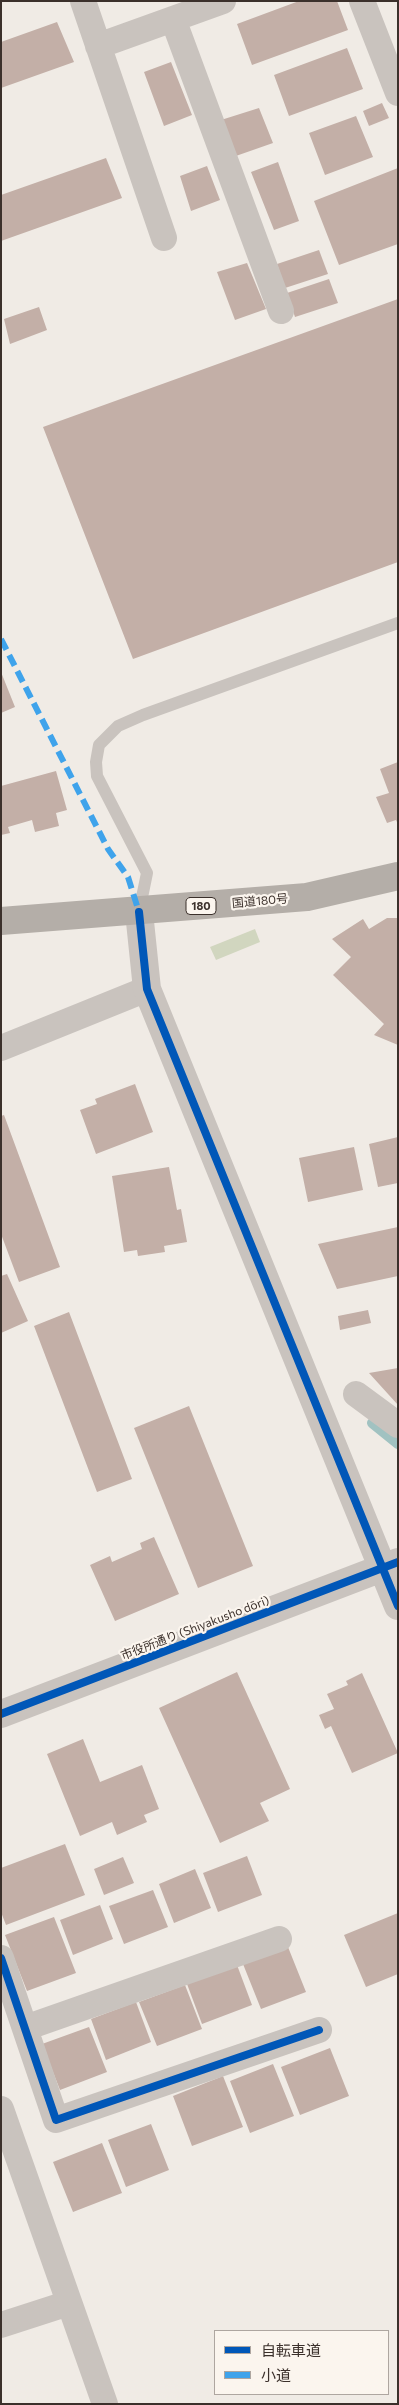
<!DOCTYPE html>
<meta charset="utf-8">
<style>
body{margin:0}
#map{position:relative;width:399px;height:2405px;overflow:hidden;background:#f0ebe5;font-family:Commissioner,"Noto Sans JP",sans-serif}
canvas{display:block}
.frame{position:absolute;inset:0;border:2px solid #3b302b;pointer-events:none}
.legend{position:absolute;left:214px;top:2330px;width:175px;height:65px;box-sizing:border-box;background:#fbf5ee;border:1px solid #aea6a0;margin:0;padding:6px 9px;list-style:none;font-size:15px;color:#3b302b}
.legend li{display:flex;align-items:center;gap:10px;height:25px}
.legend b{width:25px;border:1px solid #aea6a0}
</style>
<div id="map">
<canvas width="399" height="2405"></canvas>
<div class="frame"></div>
<ul class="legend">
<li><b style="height:6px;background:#0057b8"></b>自転車道</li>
<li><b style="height:6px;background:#3fa3eb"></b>小道</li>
</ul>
</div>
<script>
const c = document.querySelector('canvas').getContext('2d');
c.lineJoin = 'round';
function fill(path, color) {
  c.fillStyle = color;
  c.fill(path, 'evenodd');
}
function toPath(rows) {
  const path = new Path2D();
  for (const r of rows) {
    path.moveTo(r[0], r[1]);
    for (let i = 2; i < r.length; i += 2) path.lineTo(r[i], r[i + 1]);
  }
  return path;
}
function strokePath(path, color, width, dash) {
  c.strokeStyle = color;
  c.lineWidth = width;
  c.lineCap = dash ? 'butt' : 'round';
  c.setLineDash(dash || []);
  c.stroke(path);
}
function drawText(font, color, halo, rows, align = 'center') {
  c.font = font + ' Commissioner,"Noto Sans JP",sans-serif';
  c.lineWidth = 4.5;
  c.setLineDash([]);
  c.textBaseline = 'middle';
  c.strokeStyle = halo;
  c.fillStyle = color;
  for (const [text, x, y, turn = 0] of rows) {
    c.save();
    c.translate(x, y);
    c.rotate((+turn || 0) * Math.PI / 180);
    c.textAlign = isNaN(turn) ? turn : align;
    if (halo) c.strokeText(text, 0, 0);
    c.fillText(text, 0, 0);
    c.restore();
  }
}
fill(toPath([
 [255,929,260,942,216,960,210,947]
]), '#d1d6bf');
strokePath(toPath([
 [372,1423,398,1444]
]), '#a1c2c1', 10);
fill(toPath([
 [299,1,337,1,348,30,252,65,237,24],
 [57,22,74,62,1,88,1,42],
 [347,48,363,89,289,116,274,75],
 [171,62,192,115,164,126,144,72],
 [382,103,389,118,369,126,363,111],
 [259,108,273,143,233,157,221,120],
 [356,116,373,157,325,175,309,133],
 [106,158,122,198,1,241,1,195],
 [278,162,299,221,274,230,251,172],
 [207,166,220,200,191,211,180,176],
 [398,168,398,244,339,265,314,201],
 [319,250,328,274,285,288,277,264],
 [247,263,266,309,235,320,217,272],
 [329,279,338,303,295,317,287,293],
 [398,299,398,562,133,659,43,427],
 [39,307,47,330,10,344,4,319],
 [1,672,15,707,1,713],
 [398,762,398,824,396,820,387,823,376,797,389,793,380,769],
 [56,771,67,810,56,813,59,826,35,832,32,820,8,827,10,833,1,835,1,786],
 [387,918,398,918,398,1045,374,1035,384,1024,333,975,351,957,332,939,363,919,369,929],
 [135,1084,153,1132,96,1154,80,1110,97,1104,95,1099],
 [4,1115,60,1267,19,1282,1,1234,1,1116],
 [398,1137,398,1183,378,1187,369,1144],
 [354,1147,363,1190,308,1202,299,1158],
 [169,1167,177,1210,181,1209,187,1242,164,1246,165,1252,138,1256,137,1250,124,1252,112,1176],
 [398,1227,398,1276,337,1289,318,1244],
 [7,1274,28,1321,1,1333,1,1276],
 [368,1310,371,1323,340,1330,338,1316],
 [69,1312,132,1479,97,1492,34,1326],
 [398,1368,398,1405,369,1373],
 [189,1406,253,1566,198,1588,134,1428],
 [154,1537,179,1594,115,1621,90,1565,110,1556,112,1562,142,1549,140,1543],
 [237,1672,290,1789,260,1803,269,1821,220,1843,159,1708],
 [362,1673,398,1753,352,1773,331,1726,325,1729,319,1715,334,1709,327,1694,348,1685,346,1681],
 [83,1739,100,1782,142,1765,159,1809,144,1815,147,1822,117,1835,112,1822,80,1836,47,1754],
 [65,1844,85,1895,6,1925,1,1912,1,1868],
 [247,1856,262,1895,218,1912,203,1873],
 [123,1857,134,1883,104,1895,94,1869],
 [195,1869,211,1908,174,1923,159,1884],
 [153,1890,168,1927,124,1944,109,1906],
 [100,1905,113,1939,73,1955,60,1920],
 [398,1913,398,1974,366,1987,344,1935],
 [54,1917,76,1973,27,1991,5,1935],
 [288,1947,306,1992,261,2009,243,1964],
 [237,1965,252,2005,202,2024,187,1984],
 [185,1985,202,2029,157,2046,139,2002],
 [136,2002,151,2042,106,2060,91,2019],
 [89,2027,107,2072,60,2090,42,2044],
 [330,2048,349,2096,300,2115,281,2067],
 [273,2064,294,2116,250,2133,230,2081],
 [223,2076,243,2127,192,2146,173,2096],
 [151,2124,169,2170,126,2187,108,2140],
 [102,2143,122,2193,73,2212,53,2162]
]), '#c3afa7');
strokePath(toPath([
 [139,912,147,873,97,776,96,762,99,745,118,726,143,715,398,623]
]), '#c9c3be', 12);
strokePath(toPath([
 [83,1,164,238],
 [362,1,398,93],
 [173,19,281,311],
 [98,46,223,1],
 [1,1048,147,989],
 [356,1394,398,1425],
 [1,1958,56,2120,319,2030],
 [25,2028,279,1939],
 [1,2109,105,2404],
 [1,2325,69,2303]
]), '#c9c3be', 26);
strokePath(toPath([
 [139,912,147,989,398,1606],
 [1,1714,398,1562]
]), '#c9c3be', 28);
strokePath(toPath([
 [1,921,307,897,398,876]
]), '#b4aea8', 28);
strokePath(toPath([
 [1,639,108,849,128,877,139,912]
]), '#3fa3eb', 6, [12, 6]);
strokePath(toPath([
 [139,912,147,989,398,1606],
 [1,1714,398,1562],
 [1,1958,56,2120,319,2030]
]), '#0057b8', 8);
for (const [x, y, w] of [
 [201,906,30]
]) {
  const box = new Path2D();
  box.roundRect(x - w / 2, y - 8.5, w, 17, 4);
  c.fillStyle = '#fbf5ee';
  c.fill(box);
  strokePath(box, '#3b302b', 1);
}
drawText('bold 11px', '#3b302b', null, [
 ["180",201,906]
]);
drawText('12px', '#3b302b', '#fbf5ee', [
 ["国道180号",260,901,-5],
 ["市役所通り (Shiyakusho dōri)",195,1628,-21]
]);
</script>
